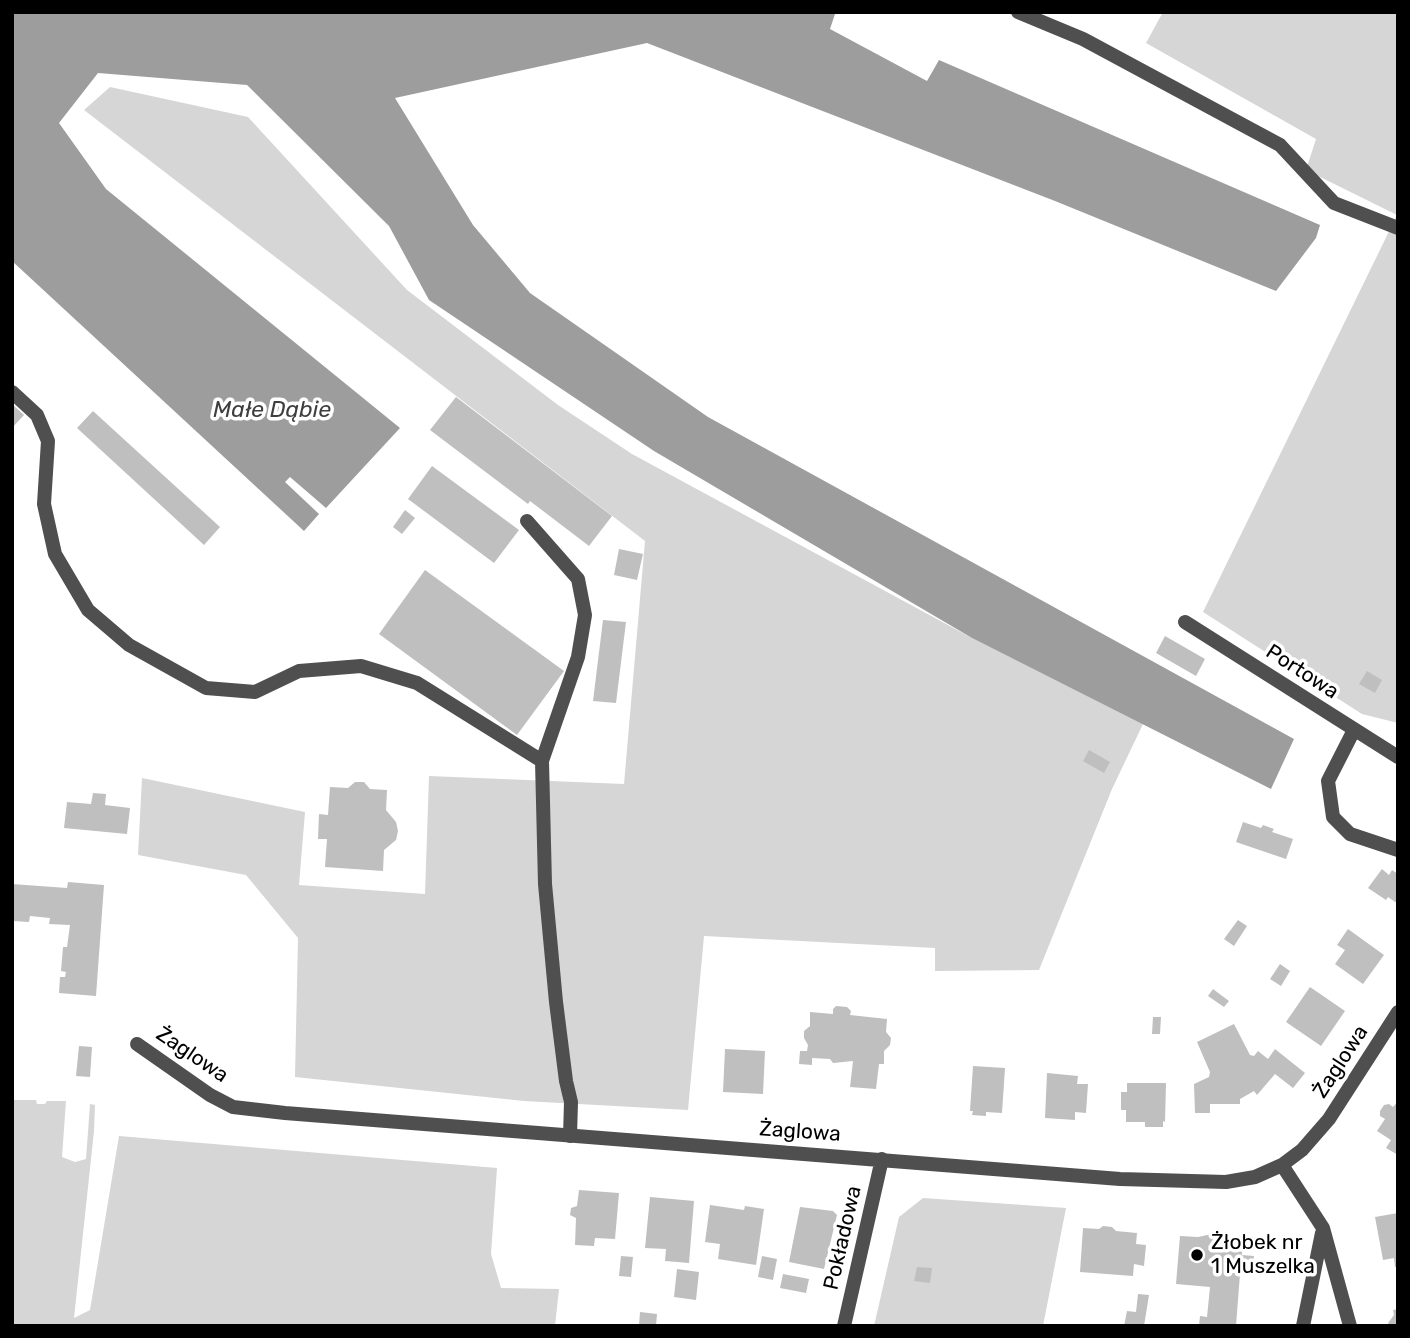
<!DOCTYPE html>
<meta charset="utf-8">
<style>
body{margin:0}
#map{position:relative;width:1410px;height:1338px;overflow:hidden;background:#fff;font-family:Rubik,sans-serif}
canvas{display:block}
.frame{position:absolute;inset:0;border:14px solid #000;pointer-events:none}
</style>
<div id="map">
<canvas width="1410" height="1338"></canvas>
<div class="frame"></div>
</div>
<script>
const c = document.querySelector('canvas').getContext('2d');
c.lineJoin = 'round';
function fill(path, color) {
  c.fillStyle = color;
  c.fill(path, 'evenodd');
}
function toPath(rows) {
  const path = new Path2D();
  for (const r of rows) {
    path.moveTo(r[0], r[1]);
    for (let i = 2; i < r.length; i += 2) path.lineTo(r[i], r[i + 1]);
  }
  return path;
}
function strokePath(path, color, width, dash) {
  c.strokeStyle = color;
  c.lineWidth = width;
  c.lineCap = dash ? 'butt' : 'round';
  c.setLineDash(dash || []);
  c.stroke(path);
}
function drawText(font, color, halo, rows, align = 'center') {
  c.font = font + ' Rubik,sans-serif';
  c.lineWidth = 7;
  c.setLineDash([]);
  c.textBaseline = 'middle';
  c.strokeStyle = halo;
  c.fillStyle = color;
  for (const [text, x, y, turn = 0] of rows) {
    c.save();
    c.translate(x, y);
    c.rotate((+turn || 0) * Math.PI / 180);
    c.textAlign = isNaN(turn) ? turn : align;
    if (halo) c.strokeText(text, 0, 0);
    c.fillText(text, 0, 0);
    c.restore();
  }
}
fill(toPath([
 [1163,12,1398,12,1398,723,1362,714,1203,612,1397,215,1306,170,1316,139,1146,43],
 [110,87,248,117,407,290,558,405,632,454,972,638,1143,724,1112,789,1039,970,935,971,935,948,704,936,688,1110,524,1101,295,1077,298,938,246,875,138,855,142,778,305,812,299,885,425,894,429,776,624,784,645,541,84,110],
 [12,1100,36,1100,37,1104,45,1104,47,1101,66,1101,62,1157,75,1162,86,1159,90,1104,95,1105,94,1131,74,1318,90,1310,119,1136,497,1168,491,1254,501,1288,559,1289,555,1326,12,1326],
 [923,1198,1066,1208,1043,1326,874,1326,899,1217]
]), '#d6d6d6');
fill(toPath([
 [12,12,833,12,835,14,830,29,927,81,939,60,1320,225,1316,238,1276,291,1055,201,647,43,395,98,473,225,530,293,708,417,1294,739,1271,789,972,638,654,451,429,300,389,226,247,85,98,73,59,123,106,189,400,428,326,508,290,477,285,482,319,514,304,531,12,261]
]), '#9d9d9d');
fill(toPath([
 [456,397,612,516,589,546,530,501,528,504,430,430],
 [12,404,24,415,12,428],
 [93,411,220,527,204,545,77,428],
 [432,466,519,530,494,563,408,499],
 [405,510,415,518,402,534,393,527],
 [619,549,643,554,637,580,614,575],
 [425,570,564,671,517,735,379,634],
 [603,620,626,622,616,703,593,701],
 [1165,636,1205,659,1196,676,1156,653],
 [1367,671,1382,680,1375,693,1359,684],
 [1089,750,1110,762,1104,773,1083,761],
 [355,782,364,782,370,789,387,790,386,810,396,822,398,831,396,840,384,850,383,871,325,867,327,839,318,839,319,814,328,815,330,787,348,788],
 [93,793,106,794,105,805,130,808,127,834,64,828,67,802,91,804],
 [1243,822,1261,828,1263,825,1274,829,1272,832,1293,839,1286,859,1236,842],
 [1382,869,1389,875,1392,870,1398,874,1398,904,1388,897,1386,900,1368,888],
 [68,882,104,885,96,996,59,993,60,977,65,977,66,972,61,971,63,947,67,947,70,925,49,924,50,918,30,916,29,922,12,921,12,884,67,888],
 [1238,920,1247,926,1234,946,1224,939],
 [1348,929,1384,955,1363,984,1335,964,1345,950,1337,945],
 [1280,964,1290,971,1281,986,1270,979],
 [1310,987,1345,1011,1321,1046,1286,1022],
 [1213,989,1229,1001,1224,1007,1208,996],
 [836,1006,847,1007,851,1011,850,1015,887,1019,886,1032,891,1038,890,1045,884,1051,884,1064,879,1064,876,1089,850,1087,853,1061,833,1063,830,1059,812,1058,812,1065,799,1064,800,1051,807,1051,808,1045,804,1038,804,1031,810,1026,810,1012,833,1014,833,1009],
 [1153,1017,1161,1017,1160,1034,1152,1034],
 [1234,1024,1250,1055,1254,1056,1258,1051,1268,1059,1275,1049,1305,1073,1293,1088,1275,1074,1257,1095,1254,1091,1240,1099,1240,1104,1210,1104,1210,1113,1195,1113,1194,1084,1209,1077,1210,1072,1197,1042],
 [79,1046,92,1047,90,1077,76,1076],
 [725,1049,765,1051,763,1094,723,1092],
 [973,1066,1005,1068,1002,1113,986,1112,986,1116,972,1115,973,1111,970,1111],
 [1047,1073,1078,1076,1077,1084,1088,1084,1086,1113,1075,1112,1075,1120,1045,1118],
 [1127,1083,1166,1083,1165,1122,1163,1121,1163,1127,1145,1127,1145,1122,1126,1122,1126,1110,1121,1110,1121,1092,1127,1092],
 [1398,1101,1398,1155,1386,1148,1391,1140,1377,1131,1385,1119,1380,1116,1380,1111,1384,1105,1389,1104,1393,1107],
 [579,1190,619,1193,615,1239,595,1238,594,1246,575,1245,576,1218,570,1215,571,1208,577,1206],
 [650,1197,694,1201,689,1263,665,1261,666,1249,645,1248],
 [710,1205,744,1210,745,1206,764,1209,756,1265,718,1259,720,1244,705,1242],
 [800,1207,833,1211,837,1215,824,1269,789,1262],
 [1398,1213,1398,1267,1395,1267,1394,1258,1383,1260,1375,1217],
 [1103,1226,1112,1227,1116,1231,1137,1233,1136,1244,1146,1245,1144,1266,1134,1264,1133,1276,1080,1272,1083,1228,1099,1229],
 [1212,1234,1225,1240,1243,1241,1242,1255,1254,1256,1252,1275,1240,1274,1236,1326,1199,1326,1200,1316,1207,1317,1210,1287,1176,1284,1180,1236,1198,1237],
 [621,1256,633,1257,631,1277,619,1276],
 [762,1256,777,1259,773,1280,758,1277],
 [917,1267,932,1268,930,1283,914,1281],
 [677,1269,699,1272,696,1300,674,1297],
 [783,1274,809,1279,806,1293,780,1288],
 [1138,1294,1149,1295,1144,1326,1124,1326,1127,1311,1136,1312],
 [1398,1309,1398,1326,1391,1326,1388,1323,1394,1315,1393,1310],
 [640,1312,657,1314,656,1326,639,1326]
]), '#bfbfbf');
strokePath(toPath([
 [1018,12,1083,39,1280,145,1334,203,1398,228],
 [12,392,37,415,48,441,44,504,55,554,88,610,129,645,206,688,255,692,299,671,361,666,417,683,542,761,545,884,556,1002,566,1081,571,1102,570,1136],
 [527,521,578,579,585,615,578,657,542,761],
 [1354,730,1328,781,1333,817,1350,834,1398,850]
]), '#4f4f4f', 14);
strokePath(toPath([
 [1185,622,1398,757],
 [137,1044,210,1095,233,1107,285,1113,1120,1179,1226,1182,1255,1177,1282,1165,1302,1150,1329,1119,1398,1012],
 [1282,1165,1323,1228,1350,1326],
 [844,1326,882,1159],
 [1303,1326,1322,1233]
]), '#4f4f4f', 14);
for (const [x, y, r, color] of [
 [1197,1255,7,"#000"]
]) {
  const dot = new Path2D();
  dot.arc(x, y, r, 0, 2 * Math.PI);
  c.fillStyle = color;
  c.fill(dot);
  strokePath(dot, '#fff', 2.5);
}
drawText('21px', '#000', '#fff', [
 ["Portowa",1302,672,33],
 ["Żaglowa",192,1055,34],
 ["Żaglowa",1341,1062,-57],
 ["Żaglowa",800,1132,4],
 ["Pokładowa",843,1238,-77]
]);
drawText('21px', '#000', '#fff', [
 ["Żłobek nr",1211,1243],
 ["1 Muszelka",1211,1267]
], 'left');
drawText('italic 23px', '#3e3e3e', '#fff', [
 ["Małe Dąbie",272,410]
]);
</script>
